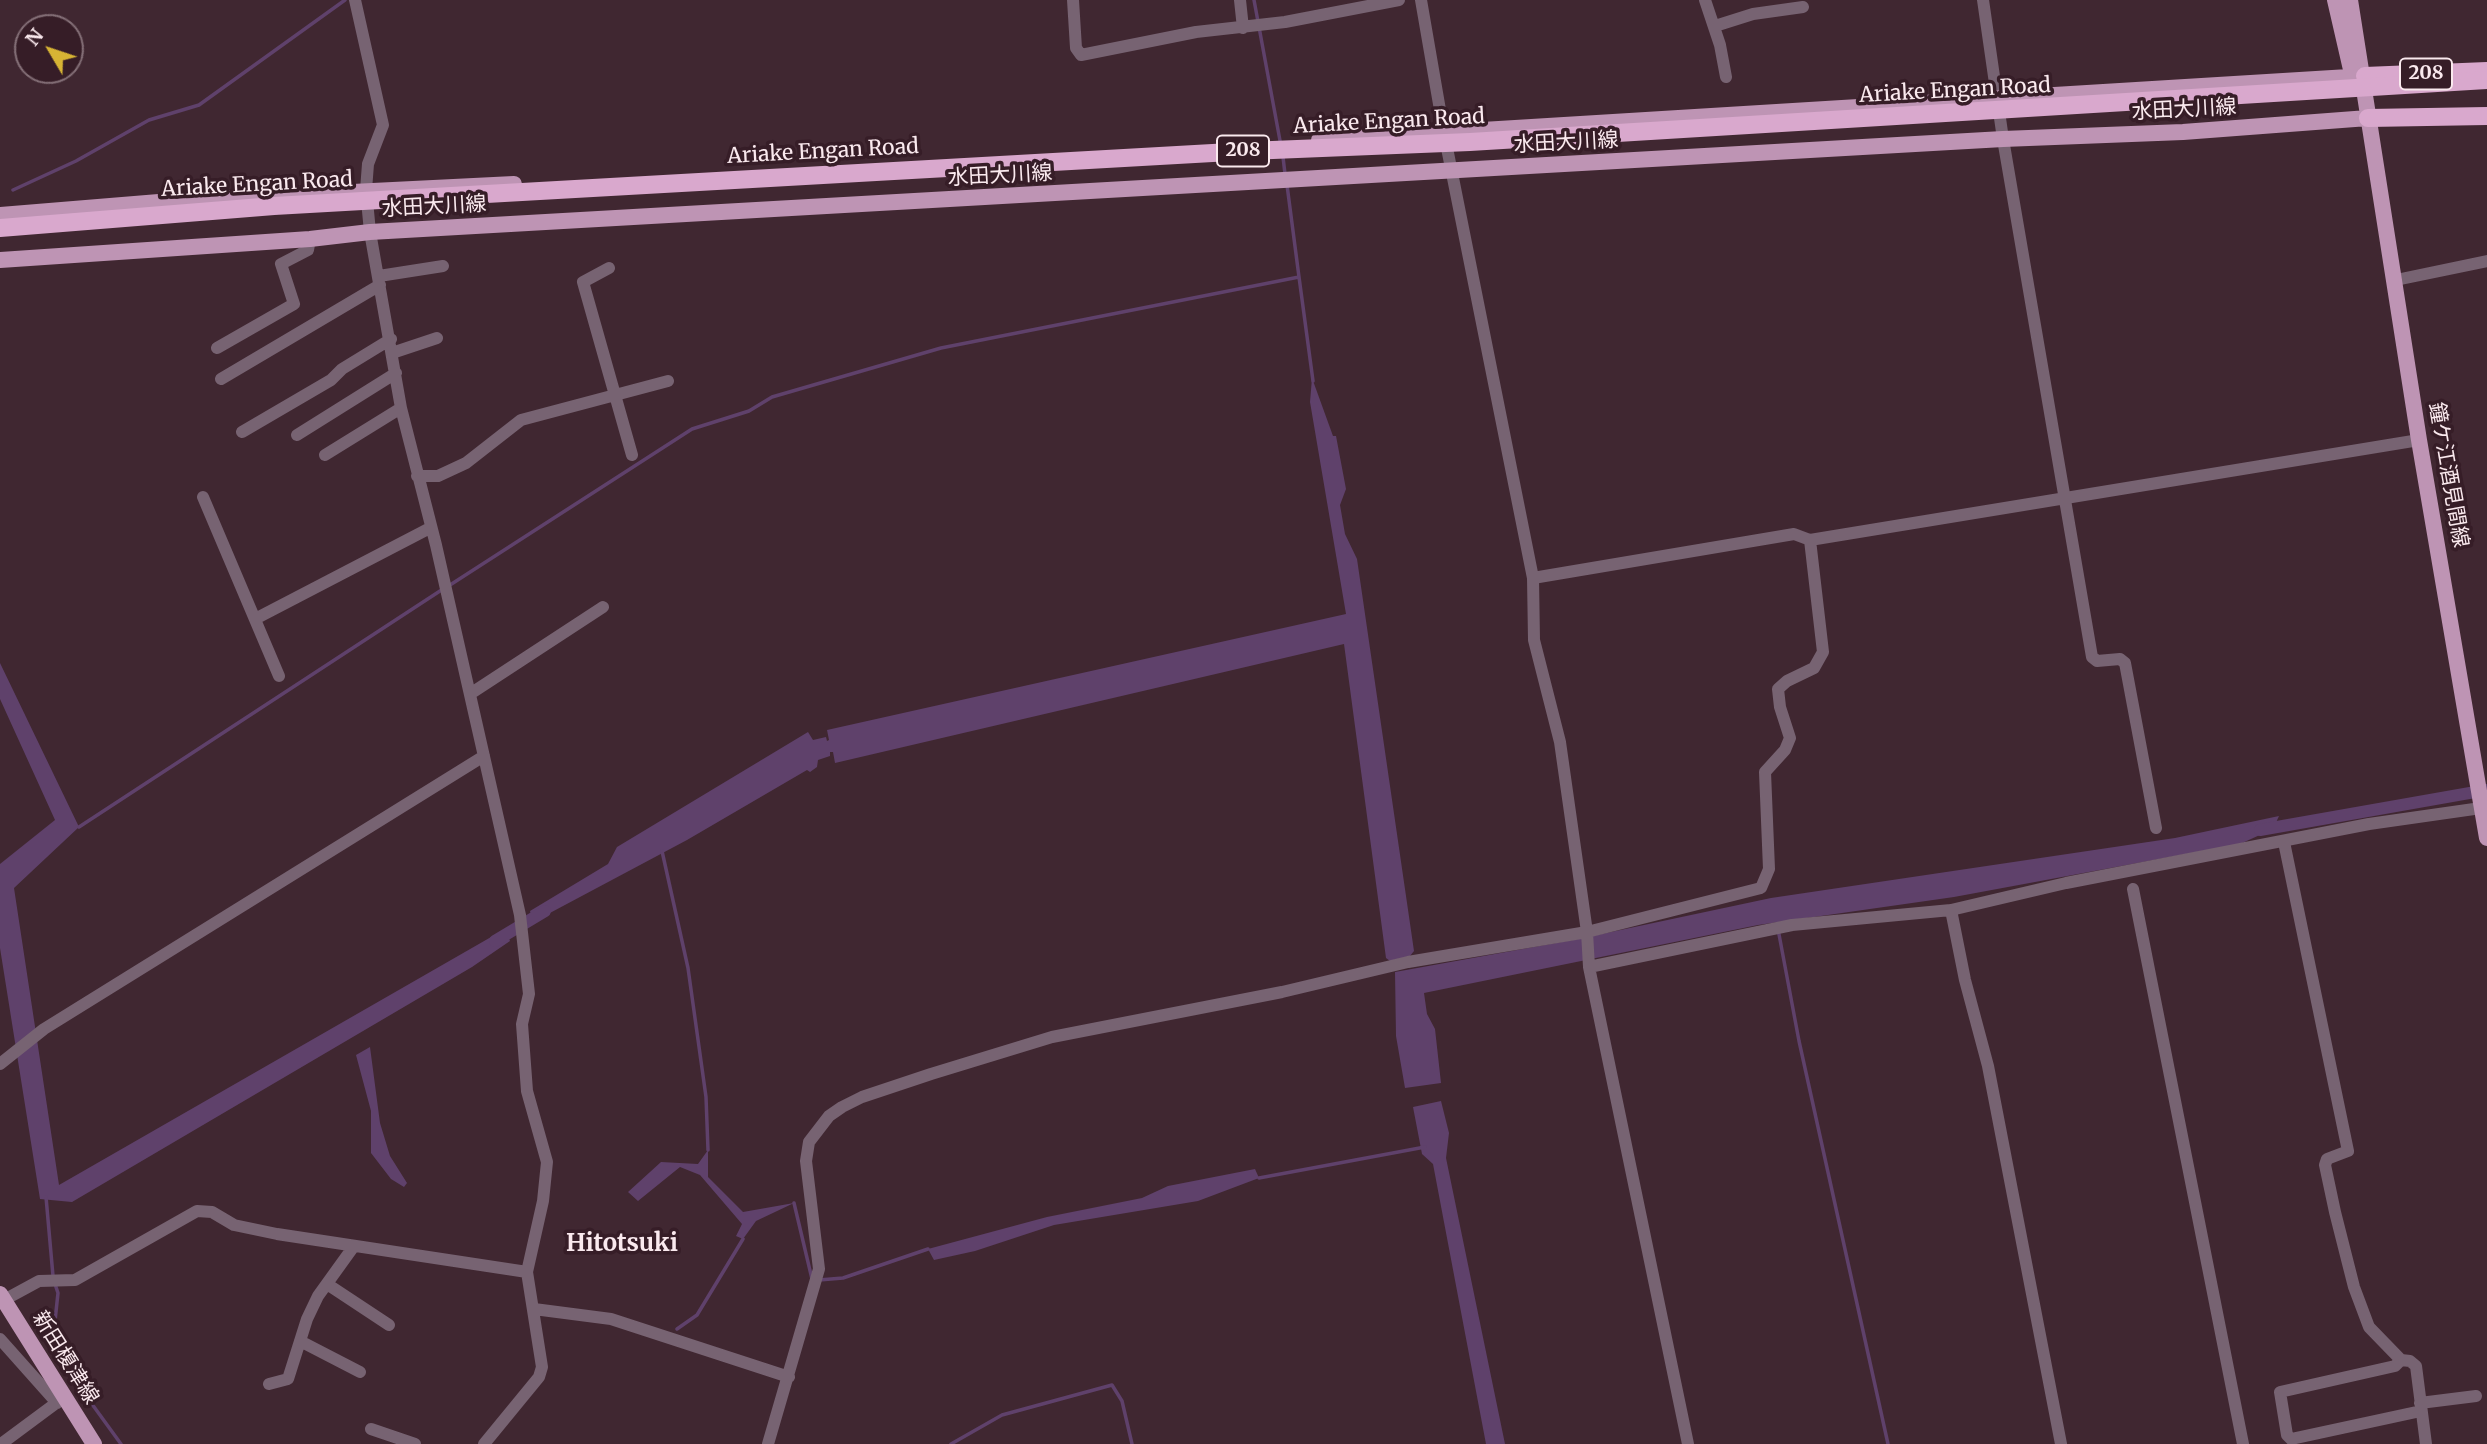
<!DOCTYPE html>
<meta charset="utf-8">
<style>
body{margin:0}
#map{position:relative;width:2487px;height:1444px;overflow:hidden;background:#402731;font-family:Merriweather,serif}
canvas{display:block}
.north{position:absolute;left:14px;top:14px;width:70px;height:70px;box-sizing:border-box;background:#361d27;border:2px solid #846f77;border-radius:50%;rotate:309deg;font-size:19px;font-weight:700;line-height:28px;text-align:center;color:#fae9ee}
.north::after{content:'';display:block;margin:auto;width:24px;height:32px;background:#d7b434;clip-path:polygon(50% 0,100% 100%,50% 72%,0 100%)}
</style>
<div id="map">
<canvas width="2487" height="1444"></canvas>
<div class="north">N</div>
</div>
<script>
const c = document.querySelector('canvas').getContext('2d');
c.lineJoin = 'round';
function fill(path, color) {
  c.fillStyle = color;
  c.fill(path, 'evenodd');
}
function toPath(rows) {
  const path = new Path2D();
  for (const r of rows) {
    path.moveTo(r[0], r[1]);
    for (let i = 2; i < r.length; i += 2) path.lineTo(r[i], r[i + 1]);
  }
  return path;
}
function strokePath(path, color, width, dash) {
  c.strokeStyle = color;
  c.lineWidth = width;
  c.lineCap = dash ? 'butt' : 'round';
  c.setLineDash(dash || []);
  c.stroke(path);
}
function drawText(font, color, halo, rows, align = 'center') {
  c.font = font + ' Merriweather,"Noto Sans JP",serif';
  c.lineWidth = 7;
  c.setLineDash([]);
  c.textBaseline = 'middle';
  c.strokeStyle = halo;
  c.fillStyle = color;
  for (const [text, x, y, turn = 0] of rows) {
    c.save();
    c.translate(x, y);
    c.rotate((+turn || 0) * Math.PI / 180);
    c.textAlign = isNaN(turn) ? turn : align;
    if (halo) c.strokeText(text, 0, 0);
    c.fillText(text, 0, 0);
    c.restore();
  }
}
fill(toPath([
 [1312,378,1333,436,1336,436,1346,489,1340,505,1345,534,1357,559,1414,951,1410,956,1390,961,1386,958,1344,644,835,763,833,752,830,752,830,756,818,760,817,767,810,772,807,770,687,840,533,922,530,911,608,864,617,847,808,732,813,740,826,737,827,741,829,740,827,730,1346,614,1310,402],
 [0,663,79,827,14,888,59,1185,505,929,510,941,472,967,72,1202,40,1199,0,948,0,864,55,820,0,699],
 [2279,816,2273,829,2240,844,1954,897,1758,925,1424,993,1427,1014,1435,1029,1441,1083,1405,1088,1396,1036,1395,972,1578,939,1771,898,2175,838],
 [370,1047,380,1123,390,1156,407,1183,404,1187,391,1179,371,1153,371,1111,356,1055],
 [1441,1101,1449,1133,1446,1158,1505,1444,1486,1444,1433,1164,1422,1154,1413,1107],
 [708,1150,708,1177,743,1212,794,1203,756,1221,743,1239,736,1236,742,1224,700,1175,680,1167,638,1201,628,1192,661,1162,698,1164],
 [1255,1169,1259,1178,1198,1201,1054,1225,975,1251,934,1260,928,1249,1047,1217,1142,1198,1168,1186]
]), '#5f416b');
strokePath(toPath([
 [1254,0,1281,146],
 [1283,157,1285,174],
 [1287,185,1299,277],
 [13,190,76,161,149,120,199,105,345,0],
 [450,585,692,429,749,411,772,397,941,348,1299,277,1313,381],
 [79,827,443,589],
 [662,851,688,968,706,1097,708,1150],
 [1778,929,1799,1041,1888,1444],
 [1259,1178,1425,1147],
 [46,1197,53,1276],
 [794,1203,812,1279],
 [819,1280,843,1278,928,1249],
 [55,1284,58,1293,52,1349,121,1444],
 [677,1329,697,1315,743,1239],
 [951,1444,1002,1415,1112,1385,1122,1401,1132,1444]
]), '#5f416b', 3.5);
strokePath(toPath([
 [2260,830,2487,790],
 [495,941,545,911]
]), '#5f416b', 12);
strokePath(toPath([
 [355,0,383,125,368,164,366,190,370,232,401,408,436,545,520,915,529,994,522,1024,527,1091,547,1162,543,1201,527,1272,542,1367,539,1377,484,1444],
 [1073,0,1076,48,1081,55,1196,32,1285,22,1399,0],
 [1240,0,1243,28],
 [1421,0,1444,133,1533,578,1534,640,1560,742,1587,932,1589,967,1688,1444],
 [1705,0,1720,45,1726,77],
 [1983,0,2003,139,2092,657,2097,661,2120,659,2125,663,2156,828],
 [1715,26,1753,14,1803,7],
 [609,268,583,282,632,455],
 [379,276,443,266],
 [2396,280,2487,261],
 [217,348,294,304,281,264,308,250,310,239],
 [392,353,437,338],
 [221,379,380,285],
 [242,432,331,380,342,369,391,339],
 [297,435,396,373],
 [325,455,401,408],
 [417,476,438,476,466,463,521,420,668,381],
 [203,497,279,676],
 [1533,578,1794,534,1810,540,2419,440],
 [255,619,430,528],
 [470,694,603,607],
 [2284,842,2348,1151,2327,1159,2325,1165,2335,1212,2354,1287,2369,1327,2401,1360,2410,1361,2416,1366,2426,1444],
 [2133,889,2243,1444],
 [1951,910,1965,980,1988,1066,2061,1444],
 [1589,967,1792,925,1951,910,2066,883,2369,824,2481,808],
 [0,1064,44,1029,484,756],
 [327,1284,389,1325],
 [4,1300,39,1281,75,1280,197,1211,212,1212,234,1225,277,1234,527,1272],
 [534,1309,611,1319,789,1377],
 [0,1339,57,1403],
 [300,1341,360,1372],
 [2401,1360,2395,1366,2280,1392,2287,1435,2291,1439,2421,1411],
 [269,1384,288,1379,307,1319,318,1296,354,1246],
 [2420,1403,2476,1396],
 [371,1429,415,1444],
 [1,1444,63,1398],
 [768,1444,819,1269,806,1161,809,1142,829,1116,842,1107,862,1097,931,1074,1052,1037,1282,992,1408,962,1587,932,1761,888,1769,869,1765,772,1785,750,1790,738,1780,707,1778,689,1787,681,1814,668,1823,652,1810,540]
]), '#776372', 12);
strokePath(toPath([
 [2335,0,2355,87],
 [2350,0,2419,440,2487,838],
 [1319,140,2365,76],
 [0,215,171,201,514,184],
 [0,260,310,239,370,232,2003,139,2183,132,2368,118],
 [0,1294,94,1444]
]), '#be94b4', 16);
strokePath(toPath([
 [2365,76,2487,71],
 [2368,118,2487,116]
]), '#d9a8cd', 18);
strokePath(toPath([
 [0,228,274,206,1248,151,1470,142,2487,80]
]), '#d9a8cd', 18);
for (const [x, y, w] of [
 [2426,74,52],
 [1243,151,52]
]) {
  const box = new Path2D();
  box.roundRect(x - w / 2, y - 15.5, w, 31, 5);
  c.fillStyle = '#361d27';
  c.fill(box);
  strokePath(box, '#fae9ee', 2);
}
drawText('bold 19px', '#fae9ee', null, [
 ["208",2426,74],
 ["208",1243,151]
]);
drawText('21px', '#fae9ee', '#361d27', [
 ["Ariake Engan Road",1955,91,-3],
 ["水田大川線",2184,110,-3],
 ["Ariake Engan Road",1389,122,-3],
 ["水田大川線",1566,143,-3],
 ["Ariake Engan Road",823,152,-3],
 ["水田大川線",1000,176,-3],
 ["Ariake Engan Road",257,185,-3],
 ["水田大川線",434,207,-3],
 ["鐘ケ江酒見間線",2448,475,80],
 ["新田榎津線",65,1358,58]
]);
drawText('bold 24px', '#fae9ee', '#361d27', [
 ["Hitotsuki",622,1244]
]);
</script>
